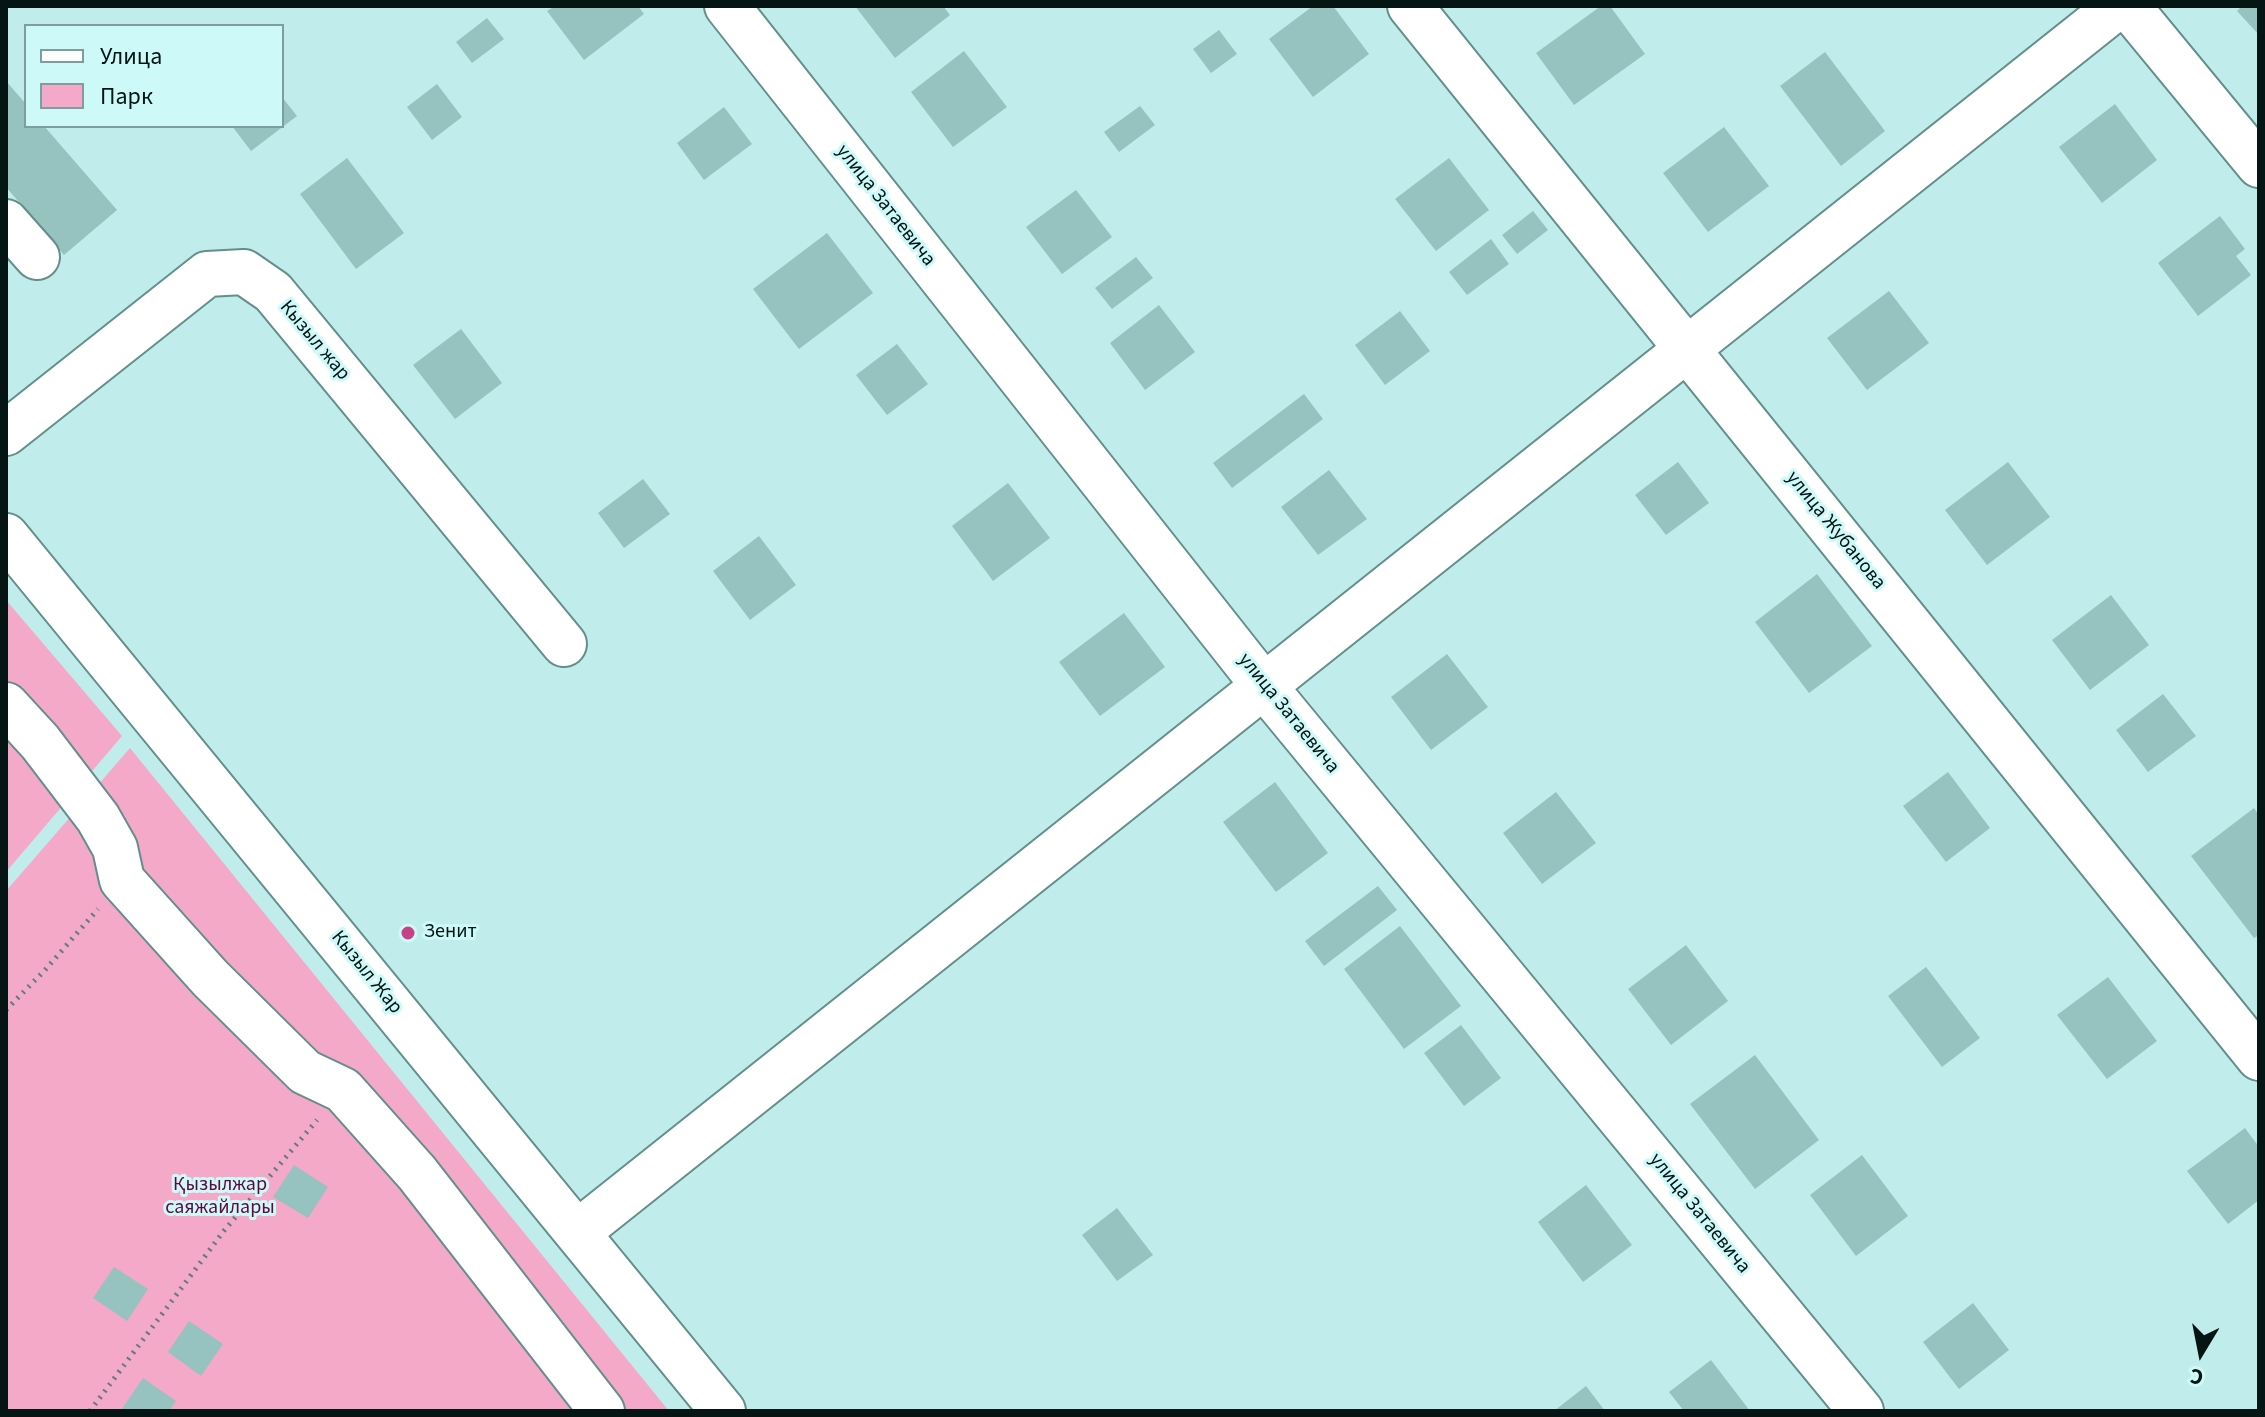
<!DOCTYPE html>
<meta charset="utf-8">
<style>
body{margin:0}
#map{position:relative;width:2265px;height:1417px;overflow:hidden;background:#c0edeb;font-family:"Source Sans 3",sans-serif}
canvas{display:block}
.frame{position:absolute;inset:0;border:8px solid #041514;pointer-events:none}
.legend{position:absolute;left:24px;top:24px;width:260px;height:104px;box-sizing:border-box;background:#cdfaf8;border:2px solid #7d9e9d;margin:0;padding:10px 14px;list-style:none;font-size:24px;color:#041514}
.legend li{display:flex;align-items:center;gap:16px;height:40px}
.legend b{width:40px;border:2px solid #7d9e9d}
.north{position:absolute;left:2161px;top:1313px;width:80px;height:80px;-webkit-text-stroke:6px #cdfaf8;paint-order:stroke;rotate:190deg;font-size:22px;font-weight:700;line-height:32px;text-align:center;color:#041514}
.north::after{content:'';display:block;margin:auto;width:28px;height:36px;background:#041514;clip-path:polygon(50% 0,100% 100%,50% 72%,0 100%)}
</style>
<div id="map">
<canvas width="2265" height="1417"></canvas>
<div class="frame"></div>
<ul class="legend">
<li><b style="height:10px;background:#fff"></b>Улица</li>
<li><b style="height:22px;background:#f4a9c9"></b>Парк</li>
</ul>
<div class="north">С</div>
</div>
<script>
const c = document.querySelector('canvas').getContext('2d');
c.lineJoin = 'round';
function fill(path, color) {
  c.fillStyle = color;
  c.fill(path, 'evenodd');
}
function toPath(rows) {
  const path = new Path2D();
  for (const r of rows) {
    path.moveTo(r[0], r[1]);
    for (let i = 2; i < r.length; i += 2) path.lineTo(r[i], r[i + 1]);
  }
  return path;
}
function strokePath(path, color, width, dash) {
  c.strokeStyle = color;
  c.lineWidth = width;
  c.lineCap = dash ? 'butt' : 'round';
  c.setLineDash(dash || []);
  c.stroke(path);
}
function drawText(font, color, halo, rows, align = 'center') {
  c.font = font + ' "Source Sans 3",sans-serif';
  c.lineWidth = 6;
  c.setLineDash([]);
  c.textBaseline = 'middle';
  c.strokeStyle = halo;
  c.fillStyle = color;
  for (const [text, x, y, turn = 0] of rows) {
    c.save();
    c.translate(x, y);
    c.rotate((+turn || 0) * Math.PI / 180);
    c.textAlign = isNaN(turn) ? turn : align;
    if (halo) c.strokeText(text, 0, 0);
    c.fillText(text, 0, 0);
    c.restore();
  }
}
fill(toPath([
 [6,600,122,736,6,872],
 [130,748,669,1411,6,1411,6,891]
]), '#f4a9c9');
fill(toPath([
 [555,6,638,6,644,14,584,60,547,11],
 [855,6,943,6,950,15,895,58],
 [1313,6,1333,6,1369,54,1313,97,1269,39],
 [1601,6,1610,6,1645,54,1574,105,1536,53],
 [2242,6,2259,6,2259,35,2237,11],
 [487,18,504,39,472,63,456,42],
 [1219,30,1237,54,1211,73,1193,49],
 [964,51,1007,107,953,147,911,92],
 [1825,52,1885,131,1841,166,1780,86],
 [6,81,26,104,26,126,44,126,117,210,64,255,6,187],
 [437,84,462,117,432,140,407,107],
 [282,97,297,116,251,151,232,126,282,126],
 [2115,104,2157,160,2102,203,2059,147],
 [1140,106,1155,125,1119,152,1104,132],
 [724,107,752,144,704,180,677,143],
 [1724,127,1769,186,1708,232,1663,173],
 [347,158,404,233,356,269,300,194],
 [1449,158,1489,210,1436,251,1395,199],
 [1076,190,1112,237,1062,274,1026,227],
 [1533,211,1548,230,1517,254,1502,235],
 [2220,216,2245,249,2236,256,2251,275,2198,316,2158,263],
 [827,233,873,293,799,349,753,289],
 [1491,239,1509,264,1467,295,1449,272],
 [1136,257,1153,278,1112,309,1095,288],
 [1889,291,1929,343,1867,390,1827,338],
 [1159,305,1195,352,1145,390,1110,343],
 [1400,311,1430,351,1385,385,1355,345],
 [461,329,502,383,455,419,413,365],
 [897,344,928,384,887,415,856,375],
 [1304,394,1323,419,1232,488,1213,463],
 [1678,462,1709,503,1666,535,1635,495],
 [2008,462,2050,517,1987,565,1945,510],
 [1329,470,1367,519,1318,555,1281,507],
 [643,479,670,514,624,548,598,513],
 [1008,483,1050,538,993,581,952,526],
 [759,536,796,585,750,620,713,571],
 [1817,574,1872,646,1809,693,1755,622],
 [2111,595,2149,645,2090,690,2052,640],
 [1124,613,1165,667,1100,716,1059,662],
 [1447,654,1488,707,1431,750,1391,697],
 [2163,694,2196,736,2148,772,2116,730],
 [1948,772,1990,828,1946,862,1903,806],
 [1275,782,1328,853,1276,892,1223,822],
 [1556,792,1596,843,1542,884,1503,833],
 [2254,808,2259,815,2259,935,2254,938,2191,856],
 [1378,886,1397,910,1324,966,1305,941],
 [1400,926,1461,1006,1404,1049,1344,969],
 [1686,945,1728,1001,1671,1045,1628,989],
 [1926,967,1980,1038,1942,1067,1888,996],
 [2108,977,2157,1041,2107,1079,2057,1015],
 [1461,1025,1501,1078,1464,1106,1424,1053],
 [1755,1055,1819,1140,1755,1189,1690,1104],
 [2245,1128,2259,1147,2259,1200,2228,1224,2187,1171],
 [1862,1155,1908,1216,1856,1256,1810,1195],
 [294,1165,328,1187,308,1218,273,1197],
 [1586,1185,1632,1245,1583,1282,1538,1222],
 [1117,1208,1153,1255,1117,1281,1082,1235],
 [114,1267,148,1289,127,1321,93,1298],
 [1973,1303,2009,1350,1959,1389,1923,1342],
 [189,1321,223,1344,201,1376,168,1352],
 [1711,1360,1750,1411,1684,1411,1669,1392],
 [143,1378,176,1401,169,1411,122,1409],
 [1586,1386,1605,1411,1554,1411]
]), '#96c2c0');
const minor = toPath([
 [727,6,1264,686,1861,1411],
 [1410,6,2259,1058],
 [2128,6,2259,165],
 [6,222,37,257],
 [6,433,207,274,244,272,273,292,564,644],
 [6,705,40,742,98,818,115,848,122,880,210,978,305,1072,343,1090,417,1173,602,1411],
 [578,1232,2118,6]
]);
const major = toPath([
 [6,536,723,1411]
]);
strokePath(minor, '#648e8c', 48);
strokePath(major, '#648e8c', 48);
strokePath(toPath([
 [6,1010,45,970,98,909],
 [90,1411,223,1232,317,1120]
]), '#5f7d7c', 5, [2, 6]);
strokePath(minor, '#fff', 44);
strokePath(major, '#fff', 44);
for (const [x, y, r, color] of [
 [408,933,8,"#c64286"]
]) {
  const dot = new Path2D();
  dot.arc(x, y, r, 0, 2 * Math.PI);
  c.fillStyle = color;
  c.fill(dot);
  strokePath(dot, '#cdfaf8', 3);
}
drawText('20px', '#041514', '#cdfaf8', [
 ["улица Затаевича",885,206,52],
 ["Кызыл жар",314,341,50],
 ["улица Жубанова",1835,531,51],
 ["улица Затаевича",1288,714,51],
 ["Кызыл Жар",366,973,51],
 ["улица Затаевича",1699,1214,51]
]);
drawText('20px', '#041514', '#cdfaf8', [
 ["Зенит",424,933]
], 'left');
drawText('20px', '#61063b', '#cdfaf8', [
 ["Қызылжар",220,1186],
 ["саяжайлары",220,1209]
]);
</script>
